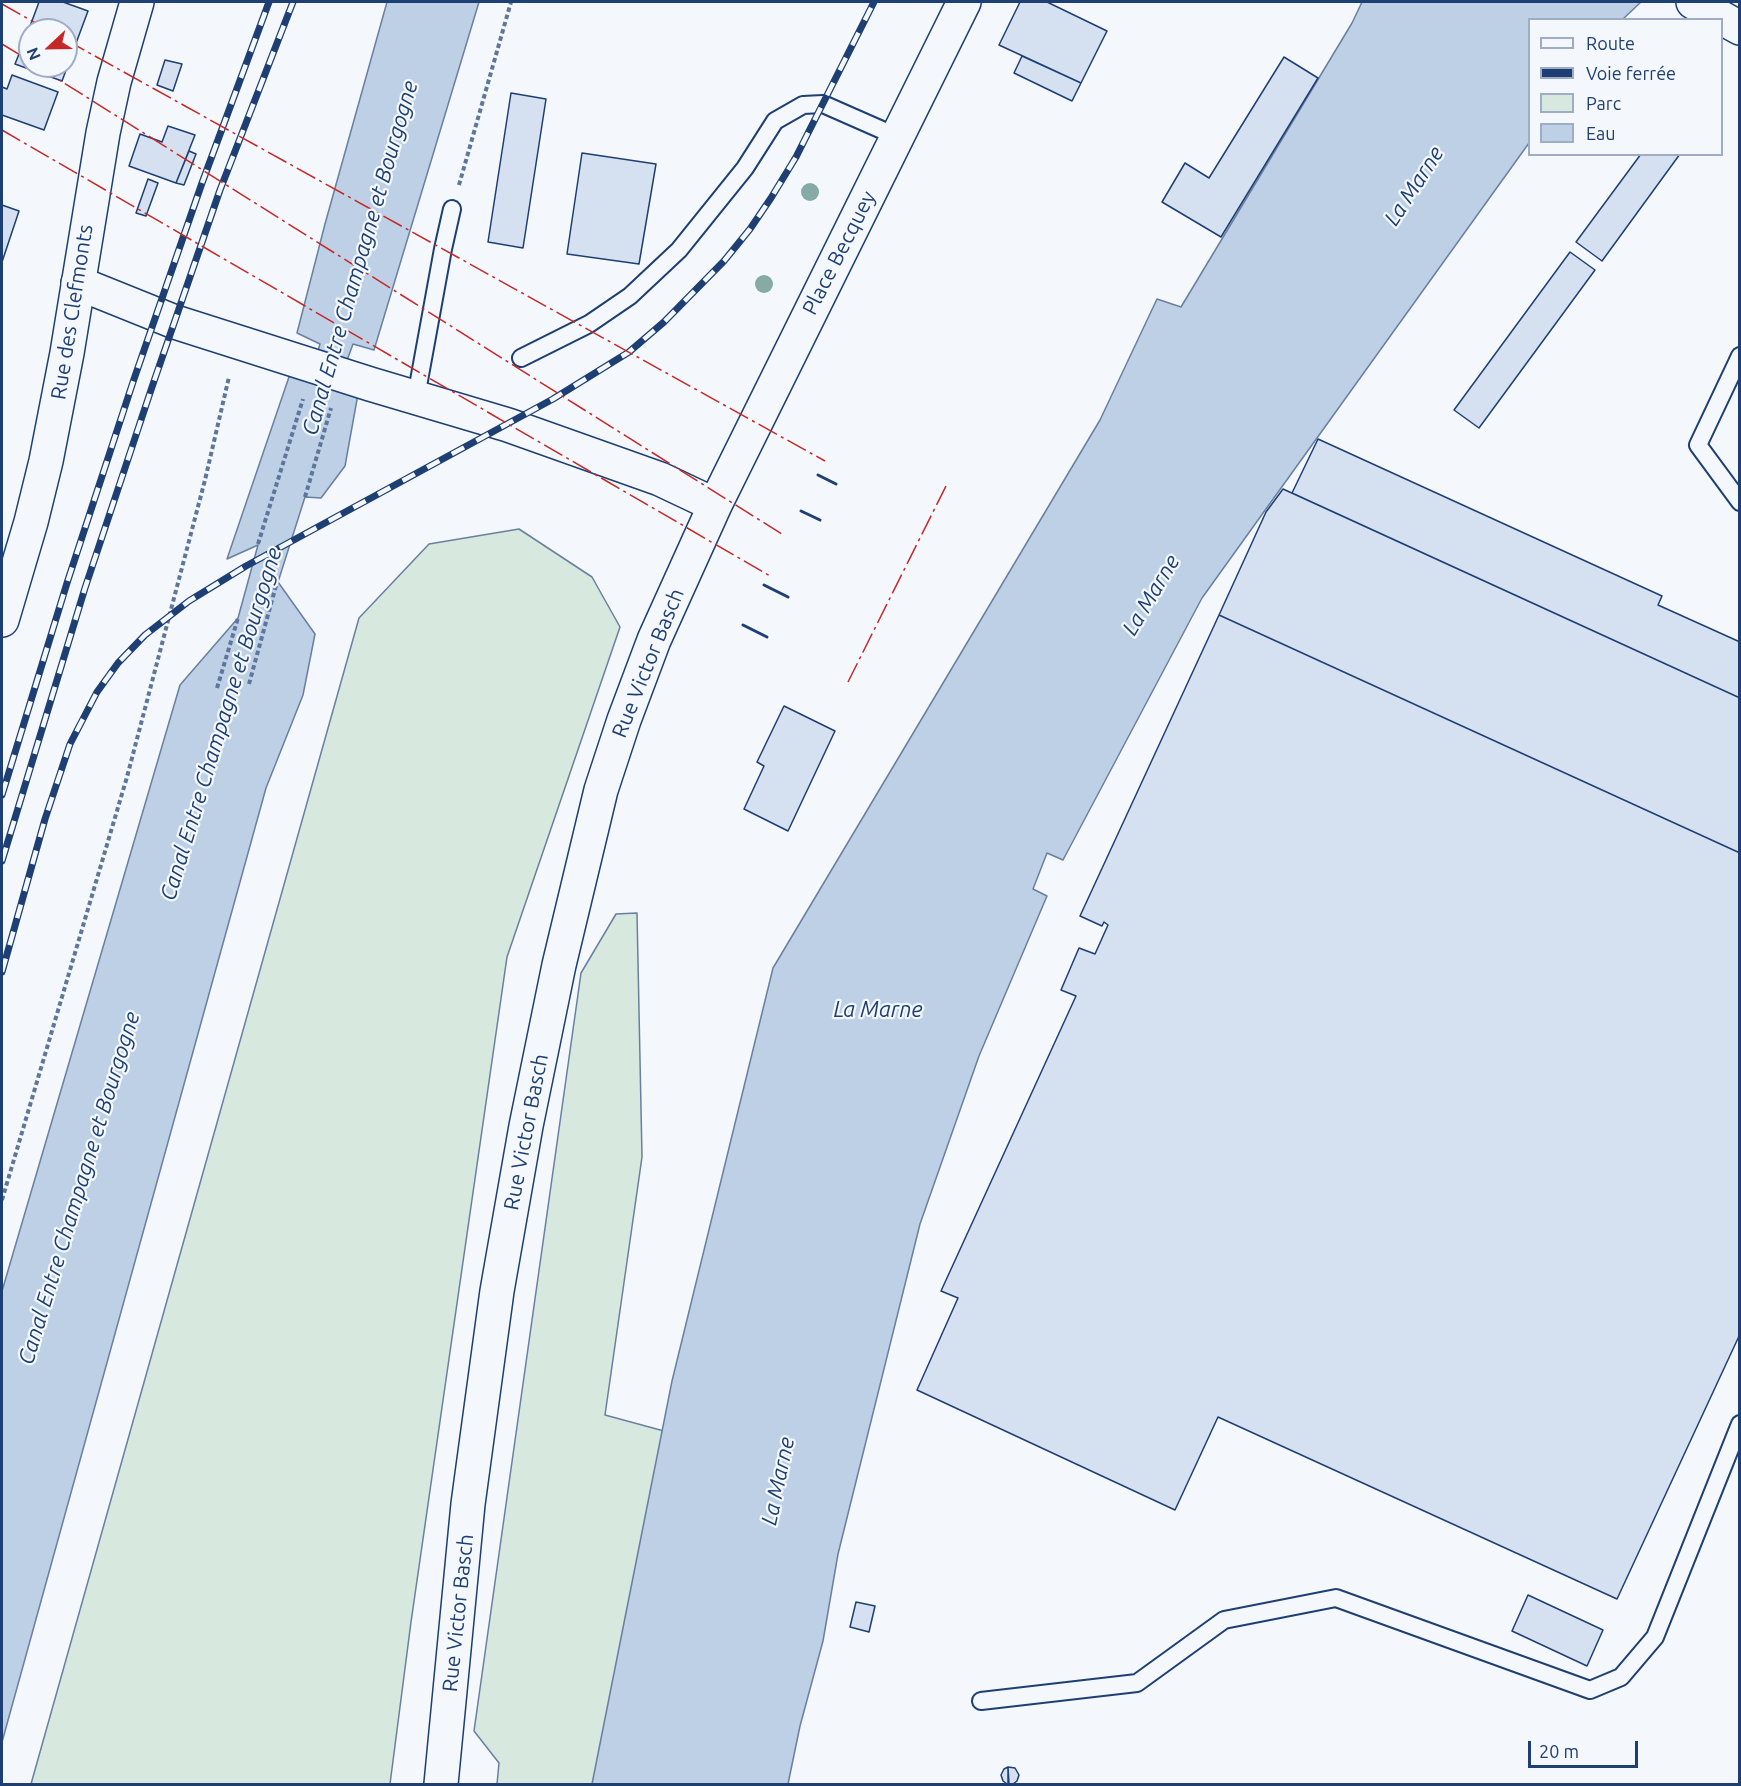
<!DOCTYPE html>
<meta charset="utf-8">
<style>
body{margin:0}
#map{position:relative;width:1741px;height:1786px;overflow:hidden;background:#f4f7fb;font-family:Ubuntu,sans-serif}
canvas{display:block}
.frame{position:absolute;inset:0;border:3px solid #1d3f73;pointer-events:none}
.legend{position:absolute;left:1528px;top:18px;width:195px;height:138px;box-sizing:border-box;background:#f4f7fb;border:2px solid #9eadc5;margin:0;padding:8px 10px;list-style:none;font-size:18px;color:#1d3f73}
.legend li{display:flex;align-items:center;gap:12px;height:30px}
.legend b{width:30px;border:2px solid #9eadc5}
.north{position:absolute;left:18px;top:18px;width:60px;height:60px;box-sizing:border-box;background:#f4f7fb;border:2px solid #9eadc5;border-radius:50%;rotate:248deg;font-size:16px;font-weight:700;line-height:24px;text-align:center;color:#1d3f73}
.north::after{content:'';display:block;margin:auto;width:21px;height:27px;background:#c62828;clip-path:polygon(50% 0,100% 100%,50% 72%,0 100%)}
.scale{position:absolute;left:1528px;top:1741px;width:110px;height:27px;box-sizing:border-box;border:3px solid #1d3f73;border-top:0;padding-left:8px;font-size:18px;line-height:21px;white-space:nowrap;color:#1d3f73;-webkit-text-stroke:4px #f4f7fb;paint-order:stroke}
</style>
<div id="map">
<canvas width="1741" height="1786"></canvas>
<div class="frame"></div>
<ul class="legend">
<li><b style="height:8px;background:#f4f7fb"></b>Route</li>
<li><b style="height:8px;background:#1d3f73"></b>Voie ferrée</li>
<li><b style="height:16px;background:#d7e8df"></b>Parc</li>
<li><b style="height:16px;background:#bed0e5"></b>Eau</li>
</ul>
<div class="north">N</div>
<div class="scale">20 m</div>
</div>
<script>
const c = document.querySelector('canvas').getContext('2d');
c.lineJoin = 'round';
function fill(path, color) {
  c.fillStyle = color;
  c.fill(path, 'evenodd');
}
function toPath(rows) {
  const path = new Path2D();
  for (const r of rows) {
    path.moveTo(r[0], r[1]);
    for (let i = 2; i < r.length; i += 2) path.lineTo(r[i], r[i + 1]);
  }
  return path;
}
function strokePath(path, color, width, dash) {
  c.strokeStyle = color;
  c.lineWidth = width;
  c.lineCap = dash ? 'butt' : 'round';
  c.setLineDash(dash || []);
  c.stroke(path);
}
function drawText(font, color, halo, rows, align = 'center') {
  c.font = font + ' Ubuntu,sans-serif';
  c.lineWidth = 4.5;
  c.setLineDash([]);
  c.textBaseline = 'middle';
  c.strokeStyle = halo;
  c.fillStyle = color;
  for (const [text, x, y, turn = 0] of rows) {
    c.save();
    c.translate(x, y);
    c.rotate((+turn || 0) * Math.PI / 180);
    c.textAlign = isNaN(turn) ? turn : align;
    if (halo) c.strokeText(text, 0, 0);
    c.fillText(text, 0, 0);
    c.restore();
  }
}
const green = toPath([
 [519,529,592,577,620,627,507,957,411,1622,390,1784,31,1784,359,618,429,544,519,529],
 [637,913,642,1157,605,1415,686,1437,618,1784,497,1784,499,1763,474,1731,581,973,616,914,637,913]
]);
fill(green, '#d7e8df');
strokePath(green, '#687fa3', 1.5);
const water = toPath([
 [387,2,479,2,374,350,353,344,338,385,358,394,345,466,321,498,305,497,278,582,315,634,303,695,266,788,2,1742,2,1291,180,685,238,618,258,545,227,559,291,371,310,377,320,344,297,333,325,224,387,2],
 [1362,2,1641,2,1623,19,1530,20,1529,143,1202,598,1063,860,1047,853,1033,889,1047,896,979,1056,920,1224,838,1554,823,1641,800,1726,788,1784,592,1784,672,1381,773,968,1100,420,1157,299,1181,307,1352,23,1362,2]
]);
fill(water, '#bed0e5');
strokePath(water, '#687fa3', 1.5);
const building = toPath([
 [39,2,63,2,88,11,75,46,66,42,66,30,29,29,39,2],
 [1020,2,1047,2,1107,31,1081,83,999,45,1020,2],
 [29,29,32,30,30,30,30,66,66,66,66,42,75,46,62,81,15,64,29,29],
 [1022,56,1081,83,1072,101,1014,73,1022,56],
 [1284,57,1318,78,1221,237,1162,202,1185,163,1209,178,1284,57],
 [165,60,182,64,173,91,157,85,165,60],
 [12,75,58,92,44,130,2,115,2,87,7,89,12,75],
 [511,93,546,99,523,248,488,242,511,93],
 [168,126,195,135,176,183,129,166,140,134,162,142,168,126],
 [189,151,196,154,184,185,176,183,189,151],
 [582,153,656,164,639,264,567,254,582,153],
 [1641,154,1680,154,1602,261,1576,242,1641,154],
 [148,179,158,183,146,216,136,213,148,179],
 [2,205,19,211,2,262,2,205],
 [1570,252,1595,270,1479,428,1454,410,1570,252],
 [1318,439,1662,596,1658,605,1740,642,1740,698,1292,493,1318,439],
 [1283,489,1740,698,1740,853,1219,615,1266,512,1283,489],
 [1219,615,1740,853,1740,1334,1617,1599,1218,1417,1175,1510,917,1390,958,1298,941,1291,1076,996,1061,990,1079,948,1095,954,1108,925,1104,922,1102,926,1080,916,1219,615],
 [784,706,835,731,788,831,744,809,764,766,757,762,784,706],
 [1528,1595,1603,1630,1587,1666,1512,1631,1528,1595],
 [856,1602,875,1606,869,1632,850,1627,856,1602],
 [1008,1767,1015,1768,1019,1775,1017,1781,1013,1784,1009,1784,1008,1767],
 [1008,1767,1008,1784,1007,1784,1003,1781,1001,1775,1004,1769,1008,1767]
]);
fill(building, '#d5e0f0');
strokePath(building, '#1d3f73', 1.5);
const lane = toPath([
 [1740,356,1698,445,1740,502],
 [521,358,589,324,630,296,679,250,745,168,775,121,803,105,823,104,898,137],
 [416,397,443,249,452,209],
 [981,1701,1137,1683,1224,1620,1336,1598,1590,1690,1621,1677,1655,1637,1740,1424]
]);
const street = toPath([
 [1693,2,1740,28],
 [78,283,175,322,370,384,508,425,660,479,715,505],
 [441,1784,468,1504,497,1291,526,1126,559,965,601,790,624,720,654,640,715,505,964,2]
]);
const secondary = toPath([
 [2,620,31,522,46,461,67,353,103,133,114,82,137,2]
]);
strokePath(lane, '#1d3f73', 20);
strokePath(street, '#1d3f73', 36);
strokePath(secondary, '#1d3f73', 36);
strokePath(toPath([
 [459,185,511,2],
 [305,497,331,408],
 [258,544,303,399],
 [249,684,277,582],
 [217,688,238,618],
 [2,1200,127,777,205,480,229,377]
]), '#5e769c', 4, [4.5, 3]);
strokePath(lane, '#f4f7fb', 16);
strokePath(street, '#f4f7fb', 33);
strokePath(secondary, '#f4f7fb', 33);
const rail = toPath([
 [2,795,67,583,133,382,202,183,269,2],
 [2,861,85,588,152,387,220,190,293,2],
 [2,972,45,819,70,744,97,692,118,663,145,635,189,601,246,566,553,399,629,352,664,322,724,261,750,229,771,198,796,157,874,2]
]);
strokePath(rail, '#1d3f73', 7);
strokePath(rail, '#f4f7fb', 4.5, [14]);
strokePath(toPath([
 [818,475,836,484],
 [801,511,820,520],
 [764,585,788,597],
 [743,625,767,637]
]), '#1d3f73', 3);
strokePath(toPath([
 [2,4,48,30],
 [66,40,825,461],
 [2,44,30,61],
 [37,66,785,536],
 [2,130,770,576],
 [848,682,946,486]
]), '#c62828', 1.5, [21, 4.5, 3, 4.5]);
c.fillStyle = '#86aba6';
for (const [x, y] of [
 [810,192],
 [764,284]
]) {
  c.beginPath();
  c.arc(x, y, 9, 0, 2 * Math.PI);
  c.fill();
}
drawText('21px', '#1d3f73', '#f4f7fb', [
 ["Place Becquey",839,253,-63],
 ["Rue des Clefmonts",72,312,-81],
 ["Rue Victor Basch",648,663,-68],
 ["Rue Victor Basch",526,1132,-79],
 ["Rue Victor Basch",458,1613,-84]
]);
drawText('italic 22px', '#1d3f73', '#f4f7fb', [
 ["La Marne",1414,186,-57],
 ["Canal Entre Champagne et Bourgogne",360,258,-74],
 ["La Marne",1151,595,-59],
 ["Canal Entre Champagne et Bourgogne",221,724,-73],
 ["La Marne",878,1010],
 ["Canal Entre Champagne et Bourgogne",79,1188,-73],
 ["La Marne",778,1481,-78]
]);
</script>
